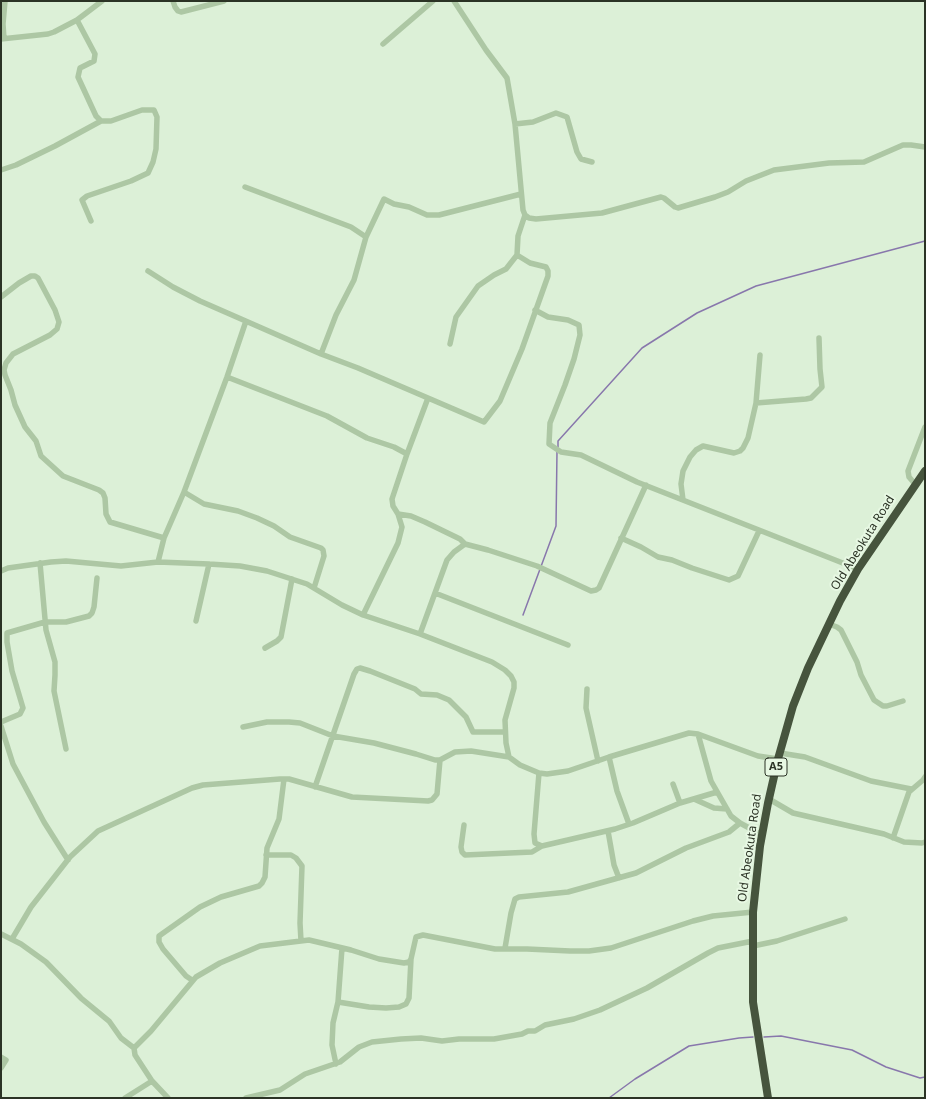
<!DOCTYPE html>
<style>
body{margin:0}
#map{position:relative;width:926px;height:1099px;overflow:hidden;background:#dcf0d7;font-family:"Noto Sans",sans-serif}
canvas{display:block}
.frame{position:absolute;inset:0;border:2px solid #2b3325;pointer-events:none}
</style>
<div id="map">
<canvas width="926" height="1099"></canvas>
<div class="frame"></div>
</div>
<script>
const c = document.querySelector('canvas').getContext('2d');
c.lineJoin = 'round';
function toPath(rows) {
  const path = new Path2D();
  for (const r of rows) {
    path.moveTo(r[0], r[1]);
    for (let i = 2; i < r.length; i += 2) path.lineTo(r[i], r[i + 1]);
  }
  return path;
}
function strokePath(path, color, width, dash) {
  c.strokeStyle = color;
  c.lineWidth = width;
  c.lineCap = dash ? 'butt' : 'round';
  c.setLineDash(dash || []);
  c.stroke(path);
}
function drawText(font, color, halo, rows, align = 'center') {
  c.font = font + ' "Noto Sans",sans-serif';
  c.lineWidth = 4;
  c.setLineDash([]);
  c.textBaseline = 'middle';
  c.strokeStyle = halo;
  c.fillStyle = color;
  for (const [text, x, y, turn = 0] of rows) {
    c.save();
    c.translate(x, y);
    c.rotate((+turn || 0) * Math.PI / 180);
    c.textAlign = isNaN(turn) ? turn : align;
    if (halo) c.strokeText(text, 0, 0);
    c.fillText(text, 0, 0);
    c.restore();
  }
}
strokePath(toPath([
 [558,447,558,441,642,348,697,313,756,286,925,241],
 [523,615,556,526,557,451],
 [764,1037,781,1036,852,1050,886,1067,920,1078,925,1077],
 [609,1098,635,1079,689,1046,739,1038,753,1037]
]), '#8877ac', 1.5);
strokePath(toPath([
 [173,1,175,7,178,11,181,12,224,1],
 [454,1,486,50,507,78,515,124,523,210,525,215,529,218,536,219,602,213,661,197,664,198,675,207,678,208,715,197,728,192,746,181,774,170,829,163,864,162,903,145,911,145,925,147],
 [77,20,95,54,94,61,80,68,78,77,96,116,101,121,111,121,142,110,154,110,157,117,156,149,153,162,148,173,131,181,87,196,82,200,91,221],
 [1,39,48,34,54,32,77,20,102,1],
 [4,39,3,24,5,1],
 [383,44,433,1],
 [515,124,533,122,556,113,567,117,577,152,581,159,592,162],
 [1,170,16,165,55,146,101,121],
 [245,187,351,227,366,237],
 [148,271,173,287,200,301,321,354,358,368,484,422,500,401,522,349,548,276,548,271,546,267,530,263,517,255,518,236,525,215],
 [1,297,19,283,31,276,35,276,38,278,55,310,59,322,57,329,50,335,13,354,6,363,4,370,5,375,11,390,15,405,25,427,36,441,41,456,63,476,99,490,103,493,105,498,106,514,110,522,164,538],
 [535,310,548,317,568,320,579,325,580,335,574,359,565,385,550,423,549,444,561,452,581,455,637,482,858,569],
 [246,321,227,377,184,492,204,504,238,511,257,518,274,526,290,537,321,548,323,550,324,556,314,588],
 [450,344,456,317,478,286,494,275,506,269,517,255],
 [321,354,336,315,354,280,366,237,384,199,394,204,409,207,427,215,439,215,521,194],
 [227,377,327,416,367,438,394,447,407,454,392,499,393,506,398,514,402,527,398,543,363,615],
 [756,403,806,399,811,398,822,387,820,369,819,338],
 [407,454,428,398],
 [915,484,909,477,908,471,925,427],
 [683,500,681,484,683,471,690,457,696,450,703,446,734,453,740,451,743,448,748,438,756,403,760,355],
 [398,514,411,516,425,522,460,539,465,544],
 [621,538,641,547,658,557,672,560,692,568,729,580,738,576,759,531],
 [158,562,164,538,184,492],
 [40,563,46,630,55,662,55,675,54,691,66,749],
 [1,571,8,568,51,562,66,561,121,566,158,562,209,564,240,566,267,571,307,584,342,605,363,615,420,634,492,662,505,670,511,676,514,682,514,688,505,720,506,743,509,757,520,765,539,773,547,774,568,771,609,757,689,733,698,734,758,756,778,759],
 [435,593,568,645],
 [196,621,209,564],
 [829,624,837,627,841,630,857,662,861,675,874,700,883,706,887,706,903,701],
 [420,634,447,560,454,552,465,544,488,550,537,566,591,591,596,590,599,588,646,485],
 [265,648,277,641,281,637,292,579],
 [587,689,586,708,598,761],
 [1,722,20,714,23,708,12,671,7,642,7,633,45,622,66,622,89,616,92,613,94,607,97,578],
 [1,726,13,764,44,822,68,860],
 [243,727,267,722,289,722,300,723,333,736,374,743,416,754,435,760,440,760,455,752,471,751,509,757],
 [698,734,711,781,731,816,740,823,762,835],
 [780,753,805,757,871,781,911,789],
 [609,757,617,791,629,824],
 [539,773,534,834,535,843,542,846],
 [673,784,680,803],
 [315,787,354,674,357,669,360,668,370,671,415,689,421,694,437,695,449,700,466,717,473,732,505,732],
 [694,799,714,808,727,809],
 [769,799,793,813,884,834,904,842,922,843,925,842],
 [464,825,461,847,462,852,465,855,532,852,542,846,615,829,633,823,680,803,717,792],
 [608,831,614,865,619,878],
 [893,838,909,792,923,780,925,777],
 [266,855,291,855,296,858,302,866,300,923,301,941],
 [1,934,21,944,46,962,81,998,109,1021,121,1038,134,1048],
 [12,939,31,907,70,857,98,831,192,788,203,785,280,779,289,779,352,797,428,801,432,800,437,794,440,760],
 [753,946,777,941,845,919],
 [505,948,511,913,515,899,519,897,568,892,636,873,686,848,729,832,740,823],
 [192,980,186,976,163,949,159,942,159,936,200,907,221,897,259,886,262,883,265,877,267,848,279,819,284,779],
 [338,1002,369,1007,386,1008,399,1007,406,1004,409,998,411,959],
 [1,1057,6,1060,1,1068],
 [336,1064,332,1045,333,1023,338,1002,342,948],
 [125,1098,152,1081],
 [168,1098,152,1081,135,1055,134,1048,151,1031,196,977,220,963,260,946,309,940,351,950,379,959,404,963,409,962,411,959,416,937,423,935,495,949,527,949,570,951,589,951,611,948,693,921,713,916,753,912],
 [246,1098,280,1090,305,1074,340,1062,359,1047,372,1042,401,1039,421,1038,442,1041,459,1039,494,1039,522,1034,528,1031,535,1031,545,1025,574,1019,600,1010,647,988,708,953,718,948,753,941]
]), '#adc7a4', 5.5);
strokePath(toPath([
 [768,1098,753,1002,753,912,760,846,768,803,778,759,793,706,808,668,840,601,858,569,925,471]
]), '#46543d', 8);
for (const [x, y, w] of [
 [776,767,22]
]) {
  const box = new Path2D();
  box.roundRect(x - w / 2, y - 9, w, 18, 3);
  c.fillStyle = '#e7f8e3';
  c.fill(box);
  strokePath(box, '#2b3325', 1);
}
drawText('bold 11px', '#2b3325', null, [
 ["A5",776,767]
]);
drawText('12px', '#2b3325', '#e7f8e3', [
 ["Old Abeokuta Road",863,543,-58],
 ["Old Abeokuta Road",750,848,-82]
]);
</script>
